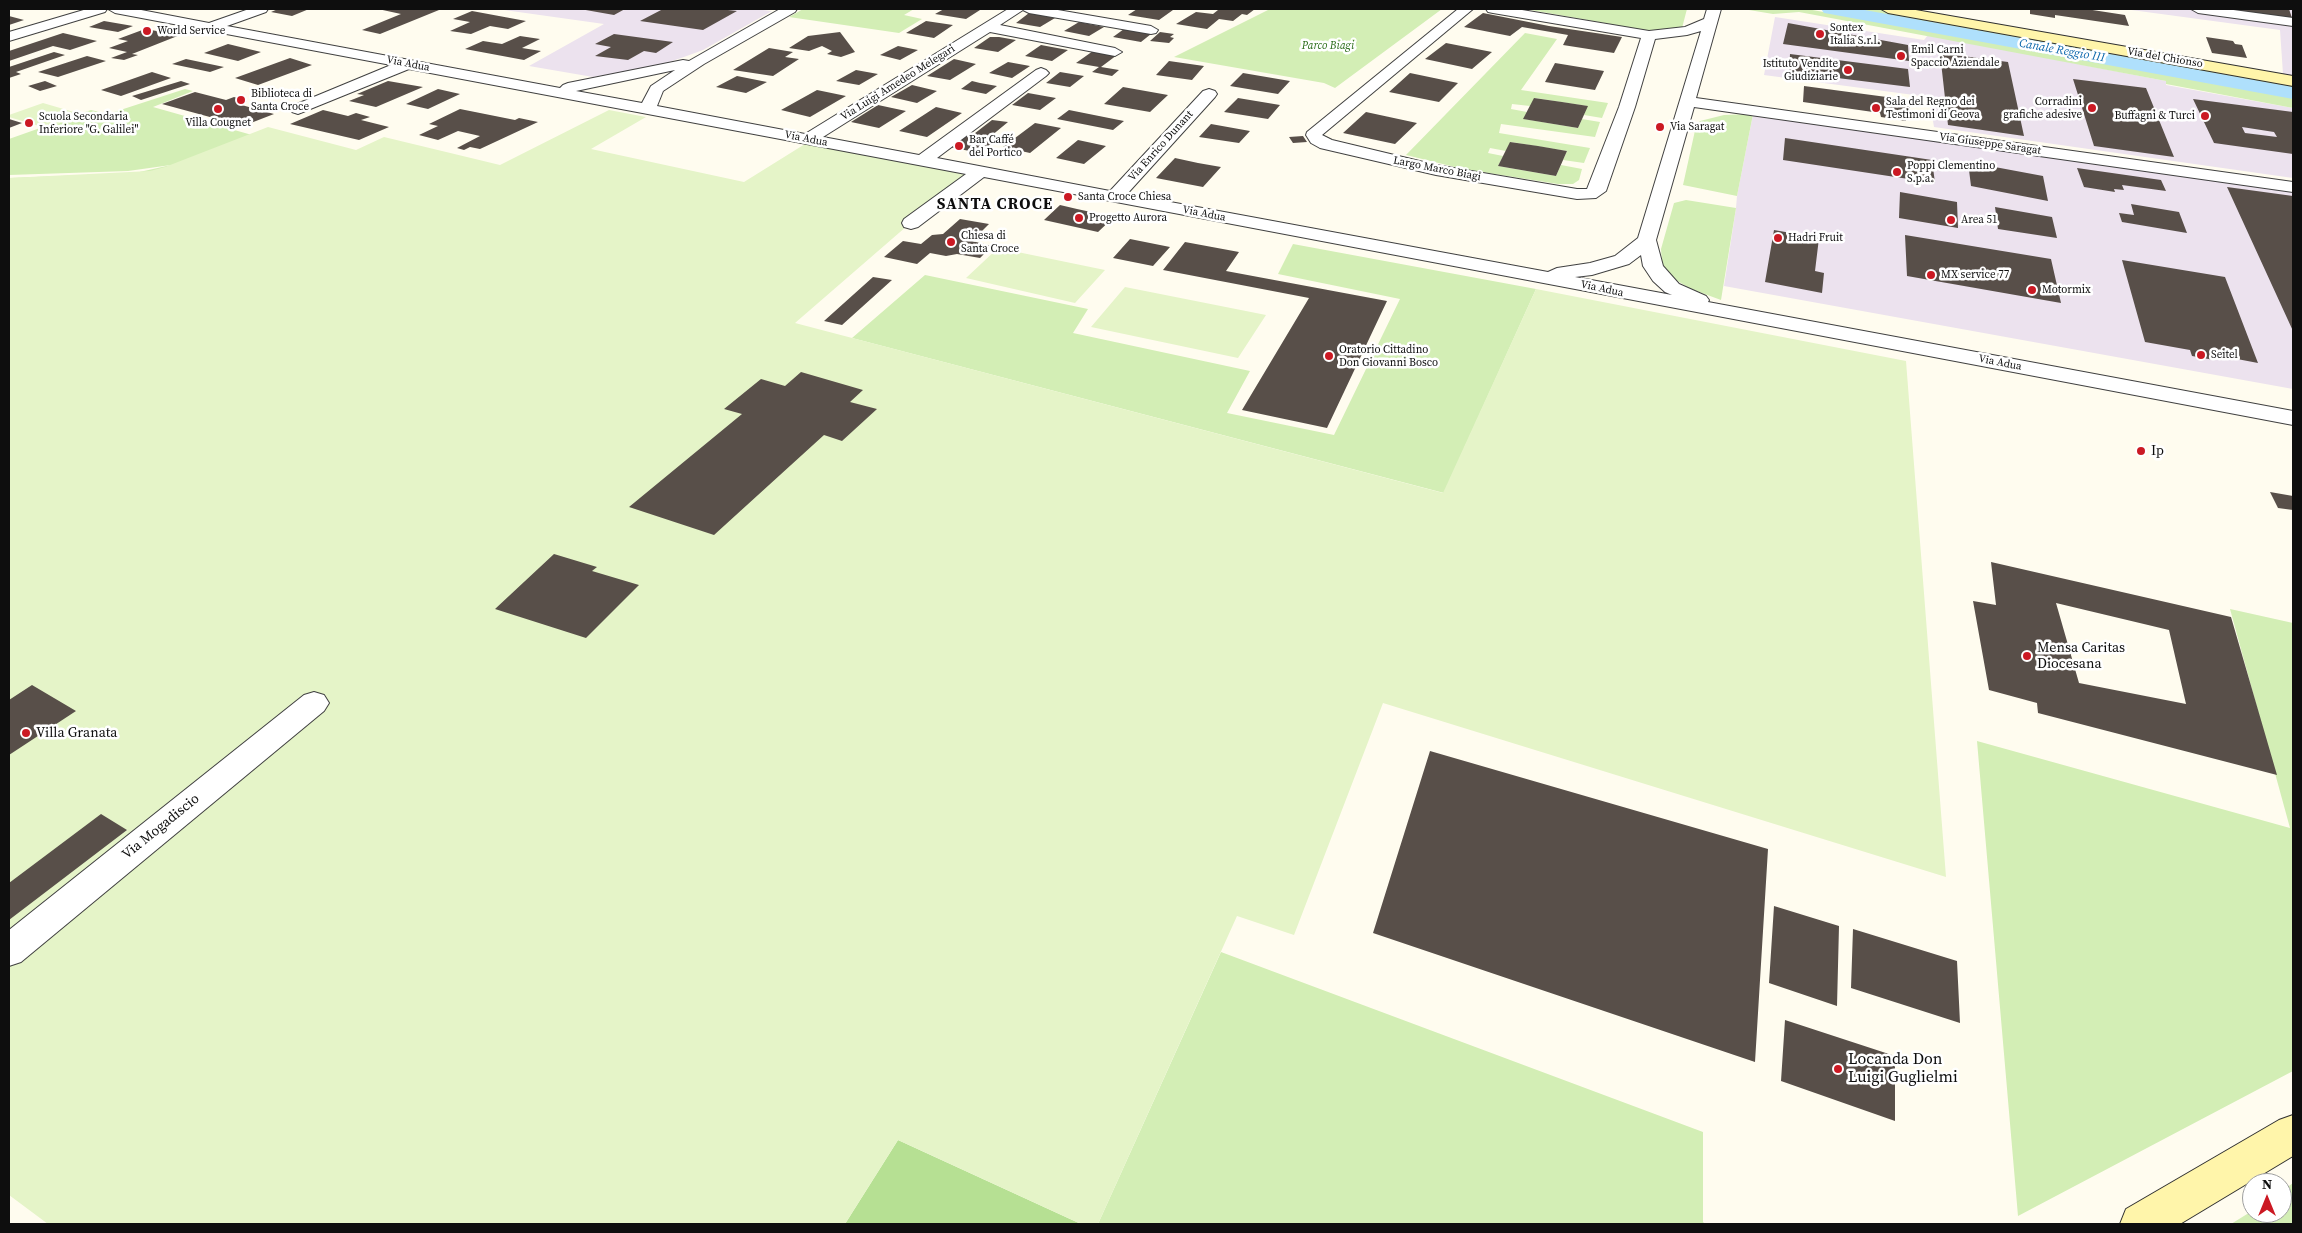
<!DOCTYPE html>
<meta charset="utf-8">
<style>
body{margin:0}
#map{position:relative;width:2302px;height:1233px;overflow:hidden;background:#fffcef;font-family:"Source Serif 4",serif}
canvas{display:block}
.frame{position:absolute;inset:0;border:10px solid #0e0e0e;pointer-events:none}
.north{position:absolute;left:2242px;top:1173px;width:50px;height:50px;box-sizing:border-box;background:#fff;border:1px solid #9f9f9f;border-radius:50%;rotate:0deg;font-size:14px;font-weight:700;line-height:20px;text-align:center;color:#0e0e0e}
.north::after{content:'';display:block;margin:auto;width:18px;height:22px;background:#cb1923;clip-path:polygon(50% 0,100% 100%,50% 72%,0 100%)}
</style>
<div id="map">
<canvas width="2302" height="1233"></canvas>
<div class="frame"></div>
<div class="north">N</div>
</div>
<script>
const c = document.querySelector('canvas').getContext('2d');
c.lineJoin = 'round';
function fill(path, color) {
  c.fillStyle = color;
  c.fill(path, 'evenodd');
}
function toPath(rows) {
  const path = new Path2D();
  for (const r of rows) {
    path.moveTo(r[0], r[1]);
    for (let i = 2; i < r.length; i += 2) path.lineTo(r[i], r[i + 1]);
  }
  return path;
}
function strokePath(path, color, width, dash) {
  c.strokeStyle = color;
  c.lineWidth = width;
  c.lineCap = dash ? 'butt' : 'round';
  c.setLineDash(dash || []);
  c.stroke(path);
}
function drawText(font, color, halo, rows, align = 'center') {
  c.font = font + ' "Source Serif 4",serif';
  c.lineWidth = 5;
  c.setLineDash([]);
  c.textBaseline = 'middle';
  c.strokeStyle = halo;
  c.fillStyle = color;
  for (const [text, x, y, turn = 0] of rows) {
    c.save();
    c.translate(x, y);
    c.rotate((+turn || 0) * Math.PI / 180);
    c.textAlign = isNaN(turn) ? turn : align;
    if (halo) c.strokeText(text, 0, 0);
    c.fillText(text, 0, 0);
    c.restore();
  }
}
fill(toPath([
 [497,9,754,9,772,11,703,50,684,57,657,66,593,77,529,66,604,24],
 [2124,9,2293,9,2293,76,2283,74,2280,30],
 [1775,17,1924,40,1928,35,2166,81,2166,85,2293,108,2293,178,1934,127,1929,97,1764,75],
 [1753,114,2293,190,2293,389,1724,286,1736,208,1737,196]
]), '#ece2ee');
fill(toPath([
 [803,9,914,9,904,15,922,19,899,33,789,17],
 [1270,9,1442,9,1335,88,1324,83,1174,57],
 [1525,9,1687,9,1682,28,1650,31],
 [1743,9,1807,9,2293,97,2293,108,2166,84,2166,81,1799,12,1773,14],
 [1846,9,1877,9,2293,83,2293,89],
 [1525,33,1557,39,1521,90,1608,103,1602,118,1584,115,1587,106,1535,98,1530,106,1512,104,1511,109,1527,112,1524,119,1578,128,1582,119,1600,122,1595,137,1501,124,1499,133,1590,148,1584,163,1563,160,1567,151,1511,142,1506,151,1490,148,1488,153,1503,156,1498,166,1556,176,1561,165,1582,169,1579,180,1573,184,1558,184,1463,169,1406,155],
 [185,89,193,91,153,107,252,135,81,204,9,178,135,173,171,165,128,171,9,175,9,139,91,110,108,114],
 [1753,114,1737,196,1683,185,1696,126,1700,121,1724,115],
 [1686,200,1736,208,1721,300,1691,289,1671,277,1662,264,1661,249,1674,203],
 [1293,244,1536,289,1444,493,852,338,925,275,1088,309,1073,333,1250,371,1227,413,1334,435,1400,299,1278,274],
 [2230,609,2293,623,2293,1071,2018,1216,1977,741,2290,828],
 [1221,952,1703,1132,1703,1222,1705,1224,1098,1224],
 [2293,1183,2293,1224,2231,1224,2252,1211,2252,1213,2282,1213,2282,1191]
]), '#d3eeb5');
fill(toPath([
 [898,1140,1081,1224,845,1224]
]), '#b6e093');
fill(toPath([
 [43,103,84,115,46,128,9,117,9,115],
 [609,110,646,117,591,149,744,182,805,144,967,174,795,323,1443,493,1536,289,1906,361,1946,877,1383,703,1294,935,1237,916,1098,1224,1081,1224,898,1140,845,1224,48,1224,9,1195,9,178,150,171,165,167,268,127,356,150,384,137,500,165],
 [998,248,1105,270,1075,303,966,278],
 [1125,287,1266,315,1238,358,1091,327]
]), '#e5f4c8');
fill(toPath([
 [1821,9,1859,9,2293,87,2293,99,1830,14,1824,13,1821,9]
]), '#afe0fc');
fill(toPath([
 [278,9,309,9,292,16,271,12],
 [378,9,434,9,439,10,380,34,362,30,401,14],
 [580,9,625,9,614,15],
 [663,9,719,9,737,11,703,30,640,21],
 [944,9,971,9,980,10,966,19,935,14],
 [1137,9,1167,9,1173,10,1159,20,1128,15],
 [1215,9,1255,9,1247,15,1242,14,1233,21,1219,19,1207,29,1176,24,1196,12,1213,14,1218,10],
 [2030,9,2086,9,2125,15,2129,26,2055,15,2055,18,2030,14],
 [2234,9,2289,9,2292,18,2234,10],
 [472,11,526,21,508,29,490,26,471,34,450,31,470,22,453,19],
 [1029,13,1055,18,1040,27,1016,23],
 [1483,13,1549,26,1622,37,1614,53,1563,45,1568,35,1522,27,1510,36,1464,27],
 [9,16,24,20,9,25],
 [104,21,133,26,118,32,89,27],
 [926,21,953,25,934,38,906,33],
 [1079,22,1104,27,1089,36,1064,31],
 [1788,23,1908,45,1909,61,1783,44],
 [145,29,180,35,132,54,138,55,124,60,111,58,127,52,109,48,128,41,118,39],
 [1124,29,1151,34,1141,42,1113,37],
 [840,32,855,52,841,57,827,54,832,51,822,46,809,51,789,48,808,36],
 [1160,32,1174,34,1170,37,1174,38,1169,43,1150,41],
 [63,33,97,41,70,50,53,46,9,61,9,51],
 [614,34,673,42,656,53,644,51,628,60,595,56,611,47,595,44],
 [520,36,540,39,522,48,541,51,524,60,465,49,483,41,502,44],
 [990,37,999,37,1016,40,998,52,974,48],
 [2206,37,2233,41,2235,44,2242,45,2247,58,2212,53],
 [1446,43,1492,52,1472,69,1425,59],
 [228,44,261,52,238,61,204,53],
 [1041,45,1068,50,1052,61,1025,56],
 [898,46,918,50,900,60,880,55],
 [769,48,793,52,785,57,799,59,773,76,733,70],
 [1093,51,1117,55,1101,67,1119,70,1112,76,1092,72,1099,67,1076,63],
 [54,52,65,55,16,72,21,74,9,78,9,67],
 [1940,53,2008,62,2024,136,1948,125],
 [1790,54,1908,69,1910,87,1789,72],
 [87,56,106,61,58,77,38,72],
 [290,58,312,65,258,85,235,78],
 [186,59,224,67,210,72,172,64],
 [954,59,976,64,950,80,927,76],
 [1169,61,1204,66,1192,80,1156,75],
 [1008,62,1030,66,1012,78,989,73],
 [1555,63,1604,71,1595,90,1545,82],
 [856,70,878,74,859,85,836,81],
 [152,72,171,78,121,96,101,90],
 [1060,72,1084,76,1070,87,1046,83],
 [1243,73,1290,81,1278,94,1230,86],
 [1410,73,1458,83,1439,102,1389,92],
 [737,76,767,82,746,93,716,87],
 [2073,79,2146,88,2174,157,2094,146],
 [45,81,57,86,40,91,28,86],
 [181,81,190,84,141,100,132,96],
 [388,81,423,87,376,107,349,101,364,95,357,94],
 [972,81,980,83,997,86,986,94,961,89],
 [912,85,937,91,917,103,891,97],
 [1804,86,1909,100,1911,117,1905,116,1906,121,1881,117,1880,113,1803,102],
 [1123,87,1168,95,1150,112,1104,104],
 [438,89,460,94,428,109,406,104],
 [817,90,846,96,810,117,781,110],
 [195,92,226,100,234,97,247,101,238,104,274,114,243,126,162,104],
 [1028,93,1056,98,1040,110,1012,105],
 [1238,98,1280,105,1268,119,1224,112],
 [1534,98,1562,102,1588,106,1578,128,1523,119],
 [2193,99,2293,112,2293,154,2214,143],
 [2242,127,2274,132,2277,137,2245,133],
 [878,105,906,111,879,128,851,122],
 [936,107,962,113,927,137,899,131],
 [460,109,515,120,519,118,538,122,480,149,470,147,464,150,457,148,480,136,458,131,438,140,419,135,438,126,429,124],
 [323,110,348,116,356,113,370,117,361,120,389,127,359,140,290,124],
 [1069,110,1124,121,1113,130,1057,119],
 [1366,112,1417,123,1395,144,1343,133],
 [9,119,22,123,9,128],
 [992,120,1008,122,985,141,993,142,980,153,949,147,963,136,970,137],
 [1035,123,1061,128,1030,153,1003,147],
 [1211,124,1250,131,1239,143,1199,137],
 [1303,136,1307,142,1293,143,1289,137],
 [1785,138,1932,160,1935,183,1783,160],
 [1078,140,1106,146,1084,164,1056,158],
 [1510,142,1538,146,1567,151,1556,176,1498,166],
 [1175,158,1198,163,1221,167,1203,187,1156,178],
 [1968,162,2043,176,2048,201,1971,186],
 [2077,168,2161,180,2166,191,2122,185,2124,190,2114,189,2115,192,2084,187],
 [2227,187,2293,196,2293,331],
 [1900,192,1957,202,1958,228,1899,218],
 [2131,204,2179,212,2187,233,2122,222,2119,213,2134,215],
 [1060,205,1077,209,1114,217,1098,232,1044,220],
 [1995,207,2052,217,2057,238,1998,229],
 [960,219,989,224,972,241,992,246,980,258,957,254,946,256,930,253,917,264,884,257,903,241,921,244,932,235,943,234],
 [1774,230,1819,238,1815,271,1824,273,1822,293,1765,282],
 [1905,235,2051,259,2061,303,1907,276],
 [1130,239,1170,247,1153,266,1113,258],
 [1185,242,1239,252,1226,271,1387,301,1327,428,1242,410,1309,298,1163,270],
 [2122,260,2225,277,2258,363,2211,354,2214,360,2192,356,2190,350,2145,342],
 [873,277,892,280,842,325,824,321],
 [801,372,863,390,850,402,877,409,842,441,824,435,714,535,629,507,742,414,724,409,761,379,785,386],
 [2270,492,2293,496,2293,510,2278,508],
 [554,554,597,567,592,571,639,585,586,638,495,609],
 [1991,562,2231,617,2277,775,2038,713,2037,703,1989,690,1973,601,1996,605],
 [2056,603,2169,630,2186,704,2079,683],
 [32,685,76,711,9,755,9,700],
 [1430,751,1768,849,1755,1062,1373,933],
 [101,814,127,830,9,920,9,883],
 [1774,906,1839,926,1837,1006,1769,983],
 [1853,929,1957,961,1960,1023,1851,988],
 [1785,1020,1895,1056,1895,1121,1781,1081]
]), '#584f49');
const minor = toPath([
 [87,9,107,9,105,12,9,41,9,32,87,9],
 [108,9,136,9,209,23,249,9,268,9,266,12,227,26,560,88,563,85,568,83,683,60,689,61,780,9,797,9,795,12,704,64,663,91,657,106,805,134,1008,9,1052,9,1151,26,1158,30,1156,33,1151,34,1029,13,1023,10,1000,25,1115,48,1122,52,1115,56,990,32,823,137,919,155,1036,70,1041,68,1046,70,1049,73,1046,76,937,158,1110,191,1203,91,1209,89,1215,91,1217,94,1215,97,1127,194,1548,272,1557,268,1590,263,1615,256,1638,238,1701,31,1687,35,1655,39,1635,107,1606,191,1596,198,1577,199,1436,175,1320,148,1311,143,1306,135,1307,132,1458,9,1473,9,1322,135,1332,140,1436,165,1577,189,1587,189,1619,107,1641,38,1493,13,1488,12,1486,9,1516,9,1649,31,1685,27,1704,19,1707,9,1721,9,1696,98,2293,182,2293,192,1694,107,1656,240,1663,266,1679,284,1706,296,1709,300,1708,302,2293,411,2293,425,984,177,918,227,911,229,904,227,902,223,904,219,966,174,409,69,298,114,292,112,290,109,292,106,391,65,115,13,108,9],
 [675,70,651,86,642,103,576,91,675,70],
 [1641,255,1643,266,1653,281,1665,292,1672,295,1575,277,1592,275,1629,264,1641,255],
 [2191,9,2226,9,2293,18,2293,26,2198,13,2191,9],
 [314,692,324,695,329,703,324,711,21,962,9,966,9,930,304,695,314,692]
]);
const secondary = toPath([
 [1881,9,1910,9,2293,76,2293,86,1888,13,1881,9],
 [2293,1115,2293,1156,2180,1224,2120,1224,2126,1209,2279,1120,2293,1115]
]);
strokePath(minor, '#414141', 2);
strokePath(secondary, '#303030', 2);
fill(minor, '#fff');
fill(secondary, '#fff5aa');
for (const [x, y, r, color] of [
 [147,31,5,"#cb1923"],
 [1820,34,5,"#cb1923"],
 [1901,56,5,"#cb1923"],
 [1848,70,5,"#cb1923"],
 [241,100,5,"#cb1923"],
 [1876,108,5,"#cb1923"],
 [2092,108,5,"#cb1923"],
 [218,109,5,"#cb1923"],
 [2205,116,5,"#cb1923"],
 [29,123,5,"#cb1923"],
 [1660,127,5,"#cb1923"],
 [959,146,5,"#cb1923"],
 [1897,172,5,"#cb1923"],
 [1068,197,5,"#cb1923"],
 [1079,218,5,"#cb1923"],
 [1951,220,5,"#cb1923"],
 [1778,238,5,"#cb1923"],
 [951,242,5,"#cb1923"],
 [1931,275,5,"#cb1923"],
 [2032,290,5,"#cb1923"],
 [2201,355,5,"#cb1923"],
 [1329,356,5,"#cb1923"],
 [2141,451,5,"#cb1923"],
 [2027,656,5,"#cb1923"],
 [26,733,5,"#cb1923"],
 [1838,1069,5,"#cb1923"]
]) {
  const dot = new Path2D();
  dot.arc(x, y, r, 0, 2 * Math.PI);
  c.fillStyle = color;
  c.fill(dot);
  strokePath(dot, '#fff', 2);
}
drawText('11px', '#0e0e0e', '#fff', [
 ["Sontex",1830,28],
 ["Italia S.r.l.",1830,41],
 ["World Service",157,31],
 ["Emil Carni",1911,50],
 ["Spaccio Aziendale",1911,63],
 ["Istituto Vendite",1838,64,"right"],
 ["Giudiziarie",1838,77,"right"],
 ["Biblioteca di",251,94],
 ["Santa Croce",251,107],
 ["Sala del Regno dei",1886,102],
 ["Testimoni di Geova",1886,115],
 ["Corradini",2082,102,"right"],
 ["grafiche adesive",2082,115,"right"],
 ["Buffagni & Turci",2195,116,"right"],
 ["Scuola Secondaria",39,117],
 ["Inferiore \"G. Galilei\"",39,130],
 ["Villa Cougnet",218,123,"center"],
 ["Via Saragat",1670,127],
 ["Bar Caffé",969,140],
 ["del Portico",969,153],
 ["Poppi Clementino",1907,166],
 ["S.p.a.",1907,179],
 ["Santa Croce Chiesa",1078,197],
 ["Progetto Aurora",1089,218],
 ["Area 51",1961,220],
 ["Chiesa di",961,236],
 ["Santa Croce",961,249],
 ["Hadri Fruit",1788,238],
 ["MX service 77",1941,275],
 ["Motormix",2042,290],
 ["Oratorio Cittadino",1339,350],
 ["Don Giovanni Bosco",1339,363],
 ["Seitel",2211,355]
], 'left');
drawText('italic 11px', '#2a6c18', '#fff', [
 ["Parco Biagi",1328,46]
]);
drawText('11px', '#0e0e0e', '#fff', [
 ["Via del Chionso",2165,58,10],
 ["Via Adua",408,64,11],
 ["Via Luigi Amedeo Melegari",898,83,-32],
 ["Via Adua",806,139,11],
 ["Via Giuseppe Saragat",1990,144,8],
 ["Via Enrico Dunant",1161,146,-48],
 ["Largo Marco Biagi",1437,169,11],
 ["Via Adua",1204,214,11],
 ["Via Adua",1602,289,12],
 ["Via Adua",2000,363,11]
]);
drawText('italic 12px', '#0b67ac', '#fff', [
 ["Canale Reggio III",2062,51,10]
]);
drawText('14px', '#0e0e0e', '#fff', [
 ["Ip",2151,451],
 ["Mensa Caritas",2037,648],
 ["Diocesana",2037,664],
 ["Villa Granata",36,733]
], 'left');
drawText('14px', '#0e0e0e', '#fff', [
 ["Via Mogadiscio",161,827,-39]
]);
c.letterSpacing = '1px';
drawText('bold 16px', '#0e0e0e', '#fff', [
 ["SANTA CROCE",995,205]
]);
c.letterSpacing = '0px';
drawText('16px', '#0e0e0e', '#fff', [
 ["Locanda Don",1848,1060],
 ["Luigi Guglielmi",1848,1078]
], 'left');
</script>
